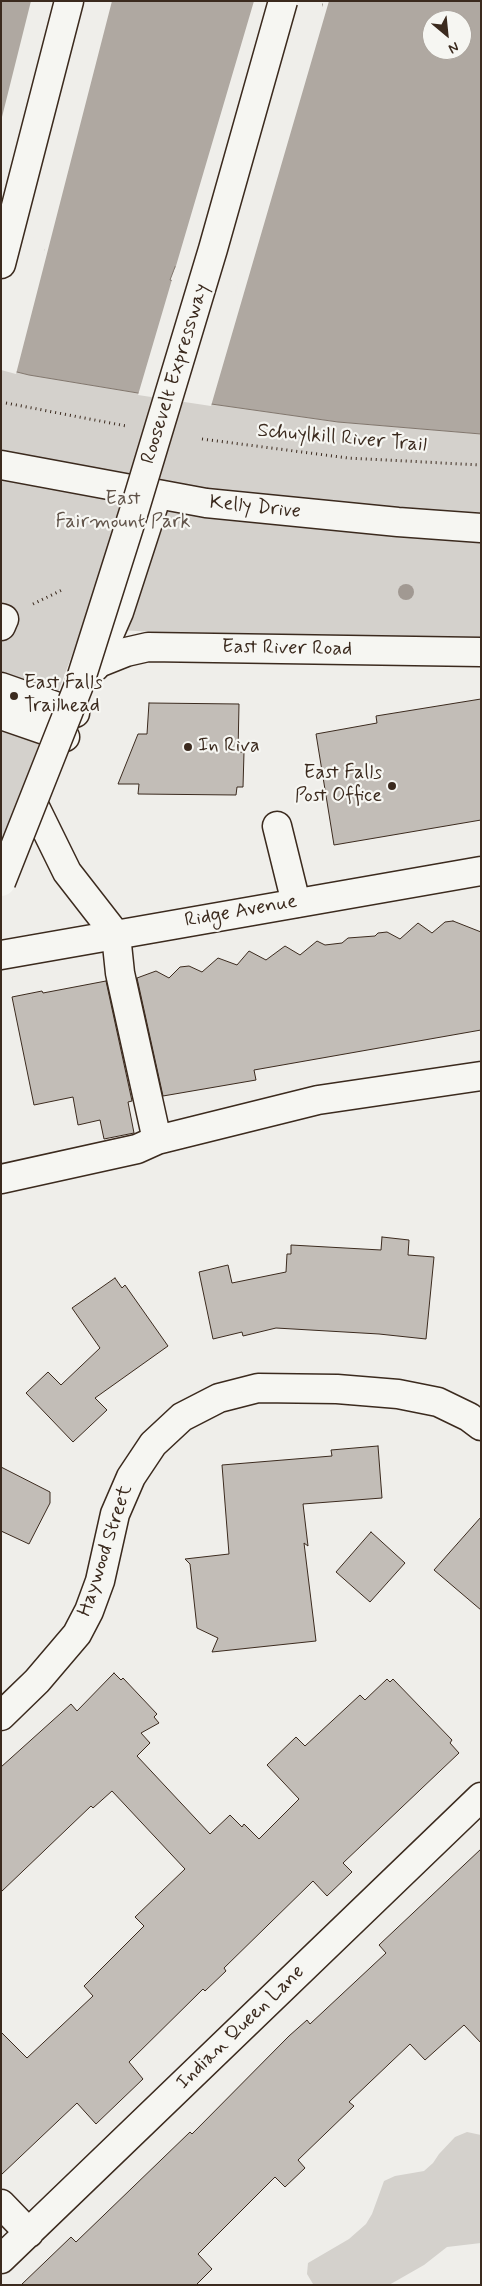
<!DOCTYPE html>
<style>
body{margin:0}
#map{position:relative;width:482px;height:2286px;overflow:hidden;background:#efeeea;font-family:Mynerve,sans-serif}
canvas{display:block}
.frame{position:absolute;inset:0;border:2px solid #3b2a1e;pointer-events:none}
.north{position:absolute;left:422px;top:10px;width:50px;height:50px;box-sizing:border-box;background:#f6f6f2;border:1px solid #aba49d;border-radius:50%;rotate:152deg;font-size:14px;font-weight:700;line-height:20px;text-align:center;color:#3b2a1e}
.north::after{content:'';display:block;margin:auto;width:18px;height:22px;background:#3b2a1e;clip-path:polygon(50% 0,100% 100%,50% 72%,0 100%)}
</style>
<div id="map">
<canvas width="482" height="2286"></canvas>
<div class="frame"></div>
<div class="north">N</div>
</div>
<script>
const c = document.querySelector('canvas').getContext('2d');
c.lineJoin = 'round';
function fill(path, color) {
  c.fillStyle = color;
  c.fill(path, 'evenodd');
}
function toPath(rows) {
  const path = new Path2D();
  for (const r of rows) {
    path.moveTo(r[0], r[1]);
    for (let i = 2; i < r.length; i += 2) path.lineTo(r[i], r[i + 1]);
  }
  return path;
}
function strokePath(path, color, width, dash) {
  c.strokeStyle = color;
  c.lineWidth = width;
  c.lineCap = dash ? 'butt' : 'round';
  c.setLineDash(dash || []);
  c.stroke(path);
}
function drawText(font, color, halo, rows, align = 'center') {
  c.font = font + ' Mynerve,sans-serif';
  c.lineWidth = 4.5;
  c.setLineDash([]);
  c.textBaseline = 'middle';
  c.strokeStyle = halo;
  c.fillStyle = color;
  for (const [text, x, y, turn = 0] of rows) {
    c.save();
    c.translate(x, y);
    c.rotate((+turn || 0) * Math.PI / 180);
    c.textAlign = isNaN(turn) ? turn : align;
    if (halo) c.strokeText(text, 0, 0);
    c.fillText(text, 0, 0);
    c.restore();
  }
}
fill(toPath([
 [1,368,29,375,162,397,338,422,481,434,481,637,156,632,82,628,1,846],
 [467,2132,481,2135,481,2243,447,2247,424,2265,389,2285,313,2284,307,2274,308,2263,349,2239,366,2224,372,2214,384,2181,395,2176,424,2171,433,2163,439,2154,455,2137]
]), '#d4d1cc');
const water = toPath([
 [1,1,268,1,322,16,323,1,481,1,481,434,338,422,162,397,29,375,1,368,49,239,1,226,1,1],
 [432,20,462,20,462,50,432,50,432,20],
 [175,267,241,284,237,298,170,280,175,267]
]);
fill(water, '#afa8a1');
strokePath(water, '#81766d', 1);
fill(toPath([
 [31,1,112,1,16,374,1,370,1,239,44,251,46,241,1,229,1,121],
 [254,1,278,1,320,13,323,4,320,1,329,1,211,406,138,395],
 [176,270,238,286,236,295,173,279]
]), '#efeeea');
const building = toPath([
 [481,699,481,820,334,845,316,734,377,723,376,716,481,699],
 [149,703,239,704,238,752,244,752,243,787,237,787,236,795,138,794,139,784,118,784,138,734,147,734,149,703],
 [453,921,481,932,481,1030,254,1070,256,1080,163,1096,137,978,156,971,169,978,180,967,189,966,202,972,218,958,237,965,249,951,266,960,285,946,300,955,317,941,325,945,342,943,348,938,375,936,378,933,387,932,400,939,418,923,432,933,445,922,453,921],
 [106,981,132,1101,128,1102,134,1133,104,1139,100,1120,78,1125,73,1097,34,1105,12,997,42,991,43,993,106,981],
 [382,1237,409,1240,408,1255,434,1257,426,1339,379,1334,276,1328,243,1336,242,1332,213,1339,199,1272,228,1265,232,1283,286,1272,287,1254,291,1254,291,1245,381,1250,382,1237],
 [115,1278,122,1288,125,1285,168,1346,95,1398,107,1410,73,1442,26,1393,48,1372,61,1385,100,1348,72,1308,115,1278],
 [378,1446,382,1498,303,1504,308,1546,304,1543,316,1641,212,1652,218,1638,197,1628,190,1564,185,1559,229,1554,222,1465,332,1456,331,1450,378,1446],
 [1,1467,50,1492,50,1503,29,1544,1,1531,1,1467],
 [481,1517,481,1610,434,1570,481,1517],
 [371,1532,405,1563,370,1602,336,1572,371,1532],
 [114,1673,121,1680,123,1678,157,1714,154,1717,159,1723,141,1733,150,1743,137,1756,210,1834,230,1815,242,1827,244,1824,259,1839,299,1799,267,1765,296,1737,305,1746,360,1695,365,1700,387,1679,390,1682,393,1679,452,1740,450,1743,459,1753,343,1863,352,1872,327,1896,313,1881,224,1968,226,1971,205,1991,203,1989,129,2062,143,2079,96,2124,77,2103,1,2175,1,2032,27,2058,93,1996,84,1986,144,1926,135,1917,185,1869,112,1791,93,1808,91,1806,1,1892,1,1767,71,1704,77,1711,114,1673],
 [481,1849,481,2043,464,2025,425,2060,410,2044,349,2102,354,2106,298,2160,305,2168,285,2187,275,2177,198,2254,212,2269,196,2285,21,2285,71,2237,76,2242,190,2132,192,2134,289,2036,307,2020,310,2024,386,1953,379,1945,481,1849]
]);
fill(building, '#c2bdb7');
strokePath(building, '#3b2a1e', 1);
const minor = toPath([
 [1,618,4,619,1,626],
 [96,664,126,652,148,647,481,652],
 [1,687,75,713],
 [1,715,65,737],
 [277,826,296,903],
 [116,935,120,973,157,1140],
 [1,1179,137,1149,157,1140,318,1100,481,1076],
 [1,1716,37,1681,77,1634,89,1611,100,1581,115,1514,131,1477,153,1444,182,1417,219,1398,258,1388,337,1389,398,1394,438,1402,469,1417,481,1426],
 [1,2204,29,2233],
 [1,2259,481,1797]
]);
const major = toPath([
 [1,465,206,503,398,522,481,528],
 [95,667,119,612,157,495],
 [36,809,67,872,116,935],
 [1,955,481,871]
]);
const highway = toPath([
 [1,264,69,1]
]);
strokePath(minor, '#3b2a1e', 31);
strokePath(major, '#3b2a1e', 31);
strokePath(highway, '#3b2a1e', 31);
strokePath(toPath([
 [6,403,126,426],
 [202,439,348,458,481,465],
 [33,604,62,590]
]), '#3b2a1e', 3, [1, 4]);
strokePath(minor, '#f6f6f2', 28);
strokePath(major, '#f6f6f2', 28);
strokePath(highway, '#f6f6f2', 28);
const highwayBridge = toPath([
 [1,882,79,685,135,508,213,249,283,1]
]);
strokePath(highwayBridge, '#3b2a1e', 31, []);
strokePath(highwayBridge, '#f6f6f2', 28);
c.fillStyle = '#a19992';
for (const [x, y] of [
 [406,592]
]) {
  c.beginPath();
  c.arc(x, y, 8, 0, 2 * Math.PI);
  c.fill();
}
for (const [x, y, r, color] of [
 [14,696,5,"#3b2a1e"],
 [188,747,5,"#3b2a1e"],
 [392,786,5,"#3b2a1e"]
]) {
  const dot = new Path2D();
  dot.arc(x, y, r, 0, 2 * Math.PI);
  c.fillStyle = color;
  c.fill(dot);
  strokePath(dot, '#f6f6f2', 2);
}
drawText('20px', '#3b2a1e', '#f6f6f2', [
 ["Roosevelt Expressway",176,374,-73],
 ["Schuylkill River Trail",342,439,5],
 ["Kelly Drive",255,508,6],
 ["East River Road",287,649,1],
 ["Ridge Avenue",241,912,-10],
 ["Haywood Street",106,1551,-72],
 ["Indian Queen Lane",241,2028,-44]
]);
drawText('20px', '#61544a', '#f6f6f2', [
 ["East",123,500],
 ["Fairmount Park",123,523]
]);
drawText('20px', '#3b2a1e', '#f6f6f2', [
 ["East Falls",24,684],
 ["Trailhead",24,707],
 ["In Riva",198,747],
 ["East Falls",382,774,"right"],
 ["Post Office",382,797,"right"]
], 'left');
</script>
